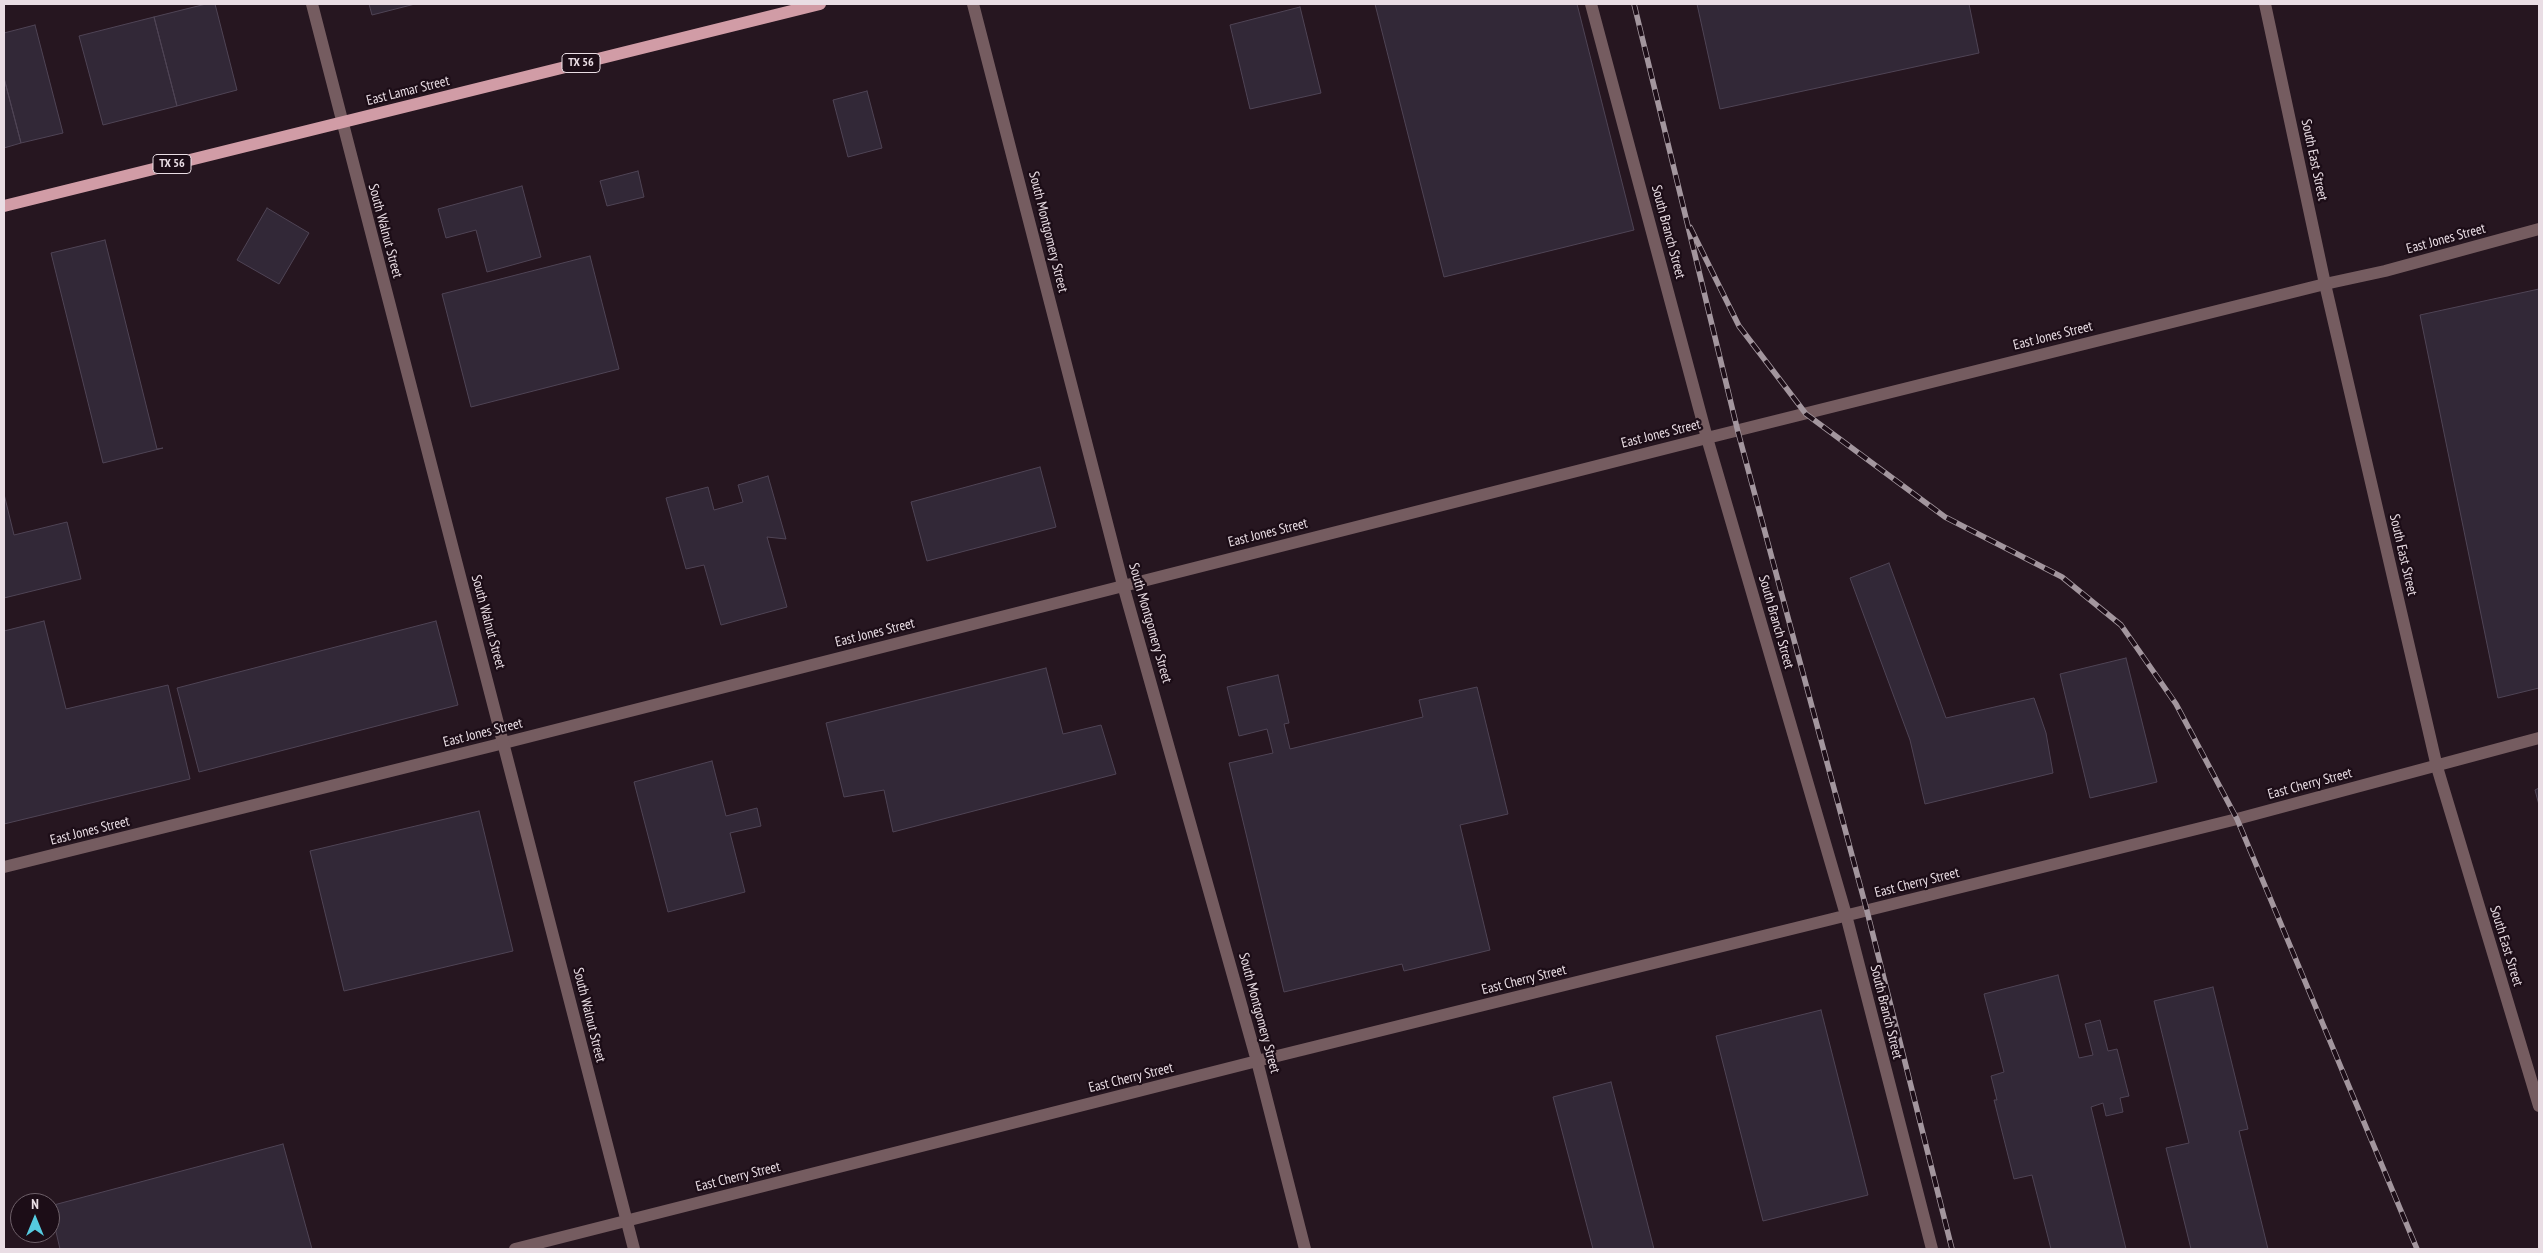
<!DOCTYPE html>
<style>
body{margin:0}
#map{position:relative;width:2543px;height:1253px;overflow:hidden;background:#261620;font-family:"PT Sans Narrow",sans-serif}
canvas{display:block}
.frame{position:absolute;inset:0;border:5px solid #e9dde4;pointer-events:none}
.north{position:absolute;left:10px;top:1193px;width:50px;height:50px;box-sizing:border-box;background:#1c0d17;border:1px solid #6e6069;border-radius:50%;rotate:0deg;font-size:14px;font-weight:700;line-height:20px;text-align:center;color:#e9dde4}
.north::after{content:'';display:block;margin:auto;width:18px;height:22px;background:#55cae0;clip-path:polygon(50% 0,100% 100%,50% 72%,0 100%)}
</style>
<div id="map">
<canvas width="2543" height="1253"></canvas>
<div class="frame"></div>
<div class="north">N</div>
</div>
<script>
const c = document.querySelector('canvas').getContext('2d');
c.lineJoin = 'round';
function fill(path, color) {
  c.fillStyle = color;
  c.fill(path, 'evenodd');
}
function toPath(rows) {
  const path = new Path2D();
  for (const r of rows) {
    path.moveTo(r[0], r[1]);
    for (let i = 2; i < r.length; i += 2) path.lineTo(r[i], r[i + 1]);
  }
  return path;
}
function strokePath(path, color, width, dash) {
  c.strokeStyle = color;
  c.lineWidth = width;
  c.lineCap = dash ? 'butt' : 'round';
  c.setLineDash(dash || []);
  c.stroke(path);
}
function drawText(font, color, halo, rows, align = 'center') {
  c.font = font + ' "PT Sans Narrow",sans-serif';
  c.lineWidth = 4.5;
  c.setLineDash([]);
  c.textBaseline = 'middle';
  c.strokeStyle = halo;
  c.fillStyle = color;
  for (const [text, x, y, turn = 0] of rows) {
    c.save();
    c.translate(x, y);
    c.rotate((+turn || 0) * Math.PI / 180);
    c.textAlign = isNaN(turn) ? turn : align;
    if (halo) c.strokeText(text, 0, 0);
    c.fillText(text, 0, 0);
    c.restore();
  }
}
const building = toPath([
 [206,4,215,4,237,90,177,106,154,17,206,4],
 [369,4,415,4,372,15,369,4],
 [1375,4,1577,4,1634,230,1444,277,1375,4],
 [1697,4,1969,4,1979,53,1720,109,1697,4],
 [1300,7,1321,93,1250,109,1230,25,1300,7],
 [154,17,177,106,103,125,79,36,154,17],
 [35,25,63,133,21,143,4,78,4,33,35,25],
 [4,78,21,143,4,148,4,78],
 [867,91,882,148,848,157,833,100,867,91],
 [638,171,644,197,607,206,600,181,638,171],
 [522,186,541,257,487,272,476,230,446,238,438,209,522,186],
 [267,208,309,233,279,284,237,260,267,208],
 [105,240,157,449,163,448,103,463,51,253,105,240],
 [590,256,619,369,471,407,442,294,590,256],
 [2539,289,2539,688,2498,698,2420,315,2539,289],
 [1040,467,1056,527,927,561,911,502,1040,467],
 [768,476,786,539,767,537,787,607,721,625,704,565,686,569,666,498,708,487,714,510,743,502,738,485,768,476],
 [4,494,14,535,67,522,81,579,4,598,4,494],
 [1889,563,1946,718,2034,698,2046,733,2053,773,1925,804,1910,740,1850,578,1889,563],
 [44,621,66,709,168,685,190,779,4,824,4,631,44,621],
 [436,621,458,705,199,772,177,688,436,621],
 [2126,658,2157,782,2090,798,2060,674,2126,658],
 [1046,668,1063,734,1101,725,1116,774,893,832,884,790,844,797,826,723,1046,668],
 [1278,675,1289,723,1284,724,1290,749,1423,717,1419,700,1477,687,1508,814,1460,825,1490,950,1404,971,1402,964,1284,992,1229,763,1273,753,1267,729,1239,736,1227,687,1278,675],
 [712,761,726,816,757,808,761,826,730,833,745,892,668,912,634,782,712,761],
 [2539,788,2539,805,2535,790,2539,788],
 [479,811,513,951,344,991,310,851,479,811],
 [2058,975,2079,1058,2093,1055,2085,1024,2100,1020,2108,1051,2117,1049,2129,1096,2120,1098,2123,1112,2106,1116,2103,1103,2091,1107,2126,1249,2051,1249,2032,1175,2014,1179,1994,1100,1997,1100,1991,1076,2004,1072,1984,994,2058,975],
 [2213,987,2248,1129,2239,1131,2268,1249,2191,1249,2166,1148,2189,1143,2154,1001,2213,987],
 [1821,1010,1868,1195,1763,1221,1716,1036,1821,1010],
 [1611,1082,1654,1249,1593,1249,1553,1097,1611,1082],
 [283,1144,312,1249,60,1249,50,1206,283,1144]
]);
fill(building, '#322837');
strokePath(building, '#4f4455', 1);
strokePath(toPath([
 [973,4,1123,585,1257,1061,1305,1249],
 [1591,4,1707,438,1846,915,1932,1249],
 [2265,4,2325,284,2437,767,2539,1106],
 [4,867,504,743,1707,438,2325,284,2385,271,2539,229],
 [515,1249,1257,1061,2237,819,2539,738]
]), '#755c60', 12);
strokePath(toPath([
 [312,4,634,1249]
]), '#755c60', 12);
strokePath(toPath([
 [4,206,820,4]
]), '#d19ca6', 12);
const rail = toPath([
 [1634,4,1738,432,1867,911,1952,1249],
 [1690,227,1739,326,1806,414,1945,517,2062,577,2121,625,2176,704,2237,819,2417,1249]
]);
strokePath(rail, '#a3969e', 5.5);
strokePath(rail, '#1c0d17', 4, [11]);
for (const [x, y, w] of [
 [581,63,38],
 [172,164,38]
]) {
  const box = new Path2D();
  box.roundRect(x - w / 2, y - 9.5, w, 19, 4);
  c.fillStyle = '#1c0d17';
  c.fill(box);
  strokePath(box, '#e9dde4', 1);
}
drawText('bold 12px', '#e9dde4', null, [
 ["TX 56",581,63],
 ["TX 56",172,164]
]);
drawText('14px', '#e9dde4', '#1c0d17', [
 ["East Lamar Street",408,91,-14],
 ["South East Street",2314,160,78],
 ["South Walnut Street",385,231,75],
 ["South Montgomery Street",1048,232,76],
 ["South Branch Street",1668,232,75],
 ["East Jones Street",2446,239,-15],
 ["East Jones Street",2053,336,-14],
 ["East Jones Street",1661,434,-14],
 ["East Jones Street",1268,533,-14],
 ["South East Street",2403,555,77],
 ["South Walnut Street",488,622,75],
 ["South Branch Street",1776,622,74],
 ["South Montgomery Street",1150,623,74],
 ["East Jones Street",875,633,-14],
 ["East Jones Street",483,733,-14],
 ["East Cherry Street",2310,784,-15],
 ["East Jones Street",90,831,-14],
 ["East Cherry Street",1917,883,-14],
 ["South East Street",2506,946,73],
 ["East Cherry Street",1524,980,-14],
 ["South Branch Street",1886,1012,76],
 ["South Montgomery Street",1259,1013,75],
 ["South Walnut Street",589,1015,76],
 ["East Cherry Street",1131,1078,-14],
 ["East Cherry Street",738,1177,-14]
]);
</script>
